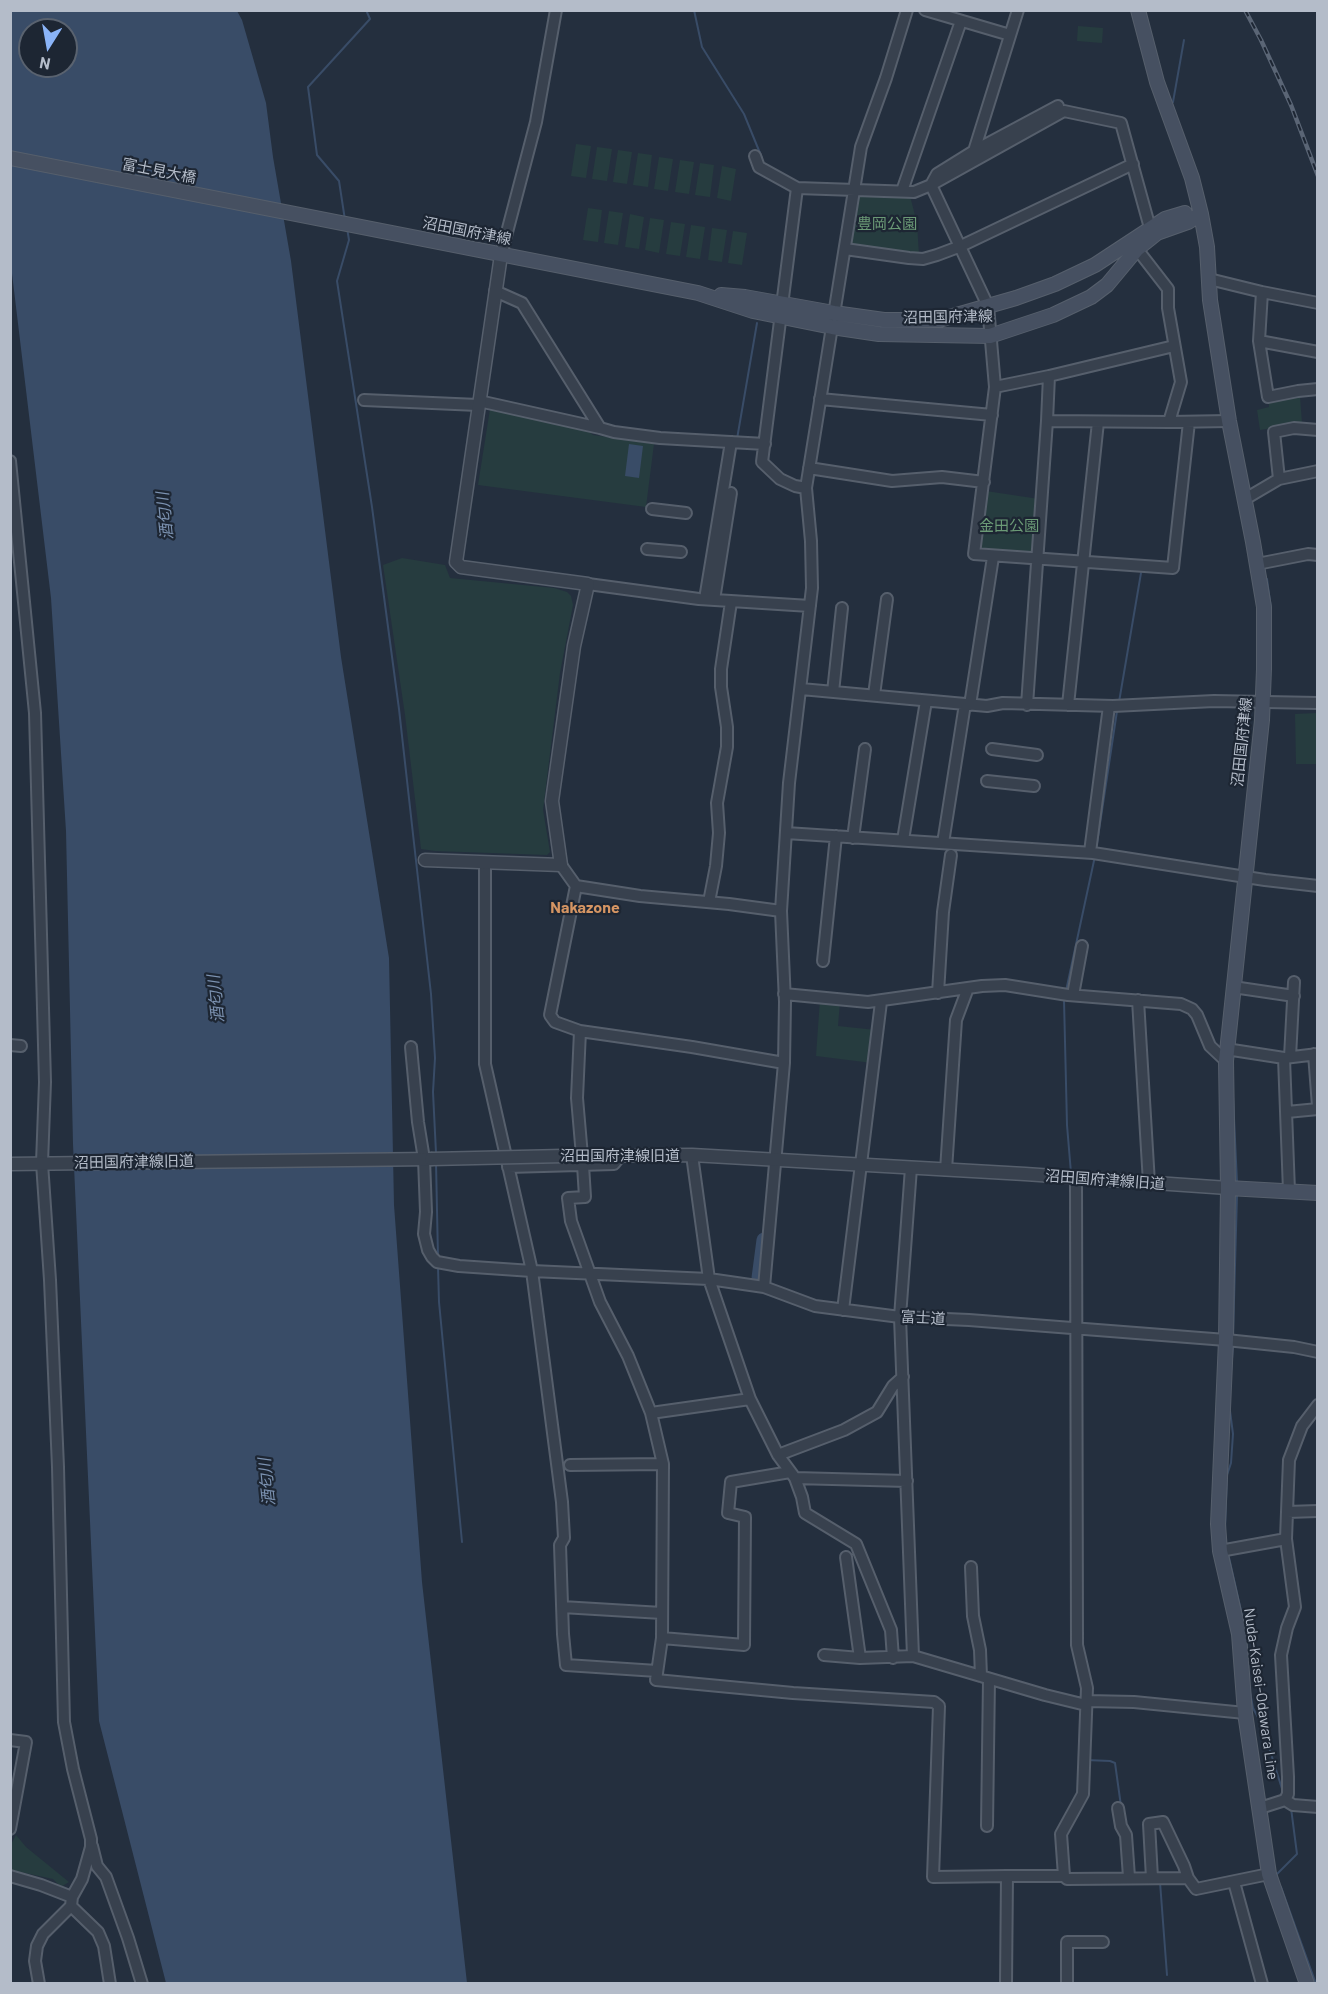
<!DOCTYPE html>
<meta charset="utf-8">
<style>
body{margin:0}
#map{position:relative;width:1328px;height:1994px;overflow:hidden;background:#242f3e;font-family:Barlow,sans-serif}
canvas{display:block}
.frame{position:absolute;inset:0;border:12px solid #b4bcc9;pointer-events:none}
.north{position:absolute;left:18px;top:18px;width:60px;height:60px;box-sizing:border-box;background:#1d2633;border:2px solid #59626f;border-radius:50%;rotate:191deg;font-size:16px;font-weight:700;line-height:24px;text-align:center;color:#b4bcc9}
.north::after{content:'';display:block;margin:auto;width:21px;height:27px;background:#8ab4f8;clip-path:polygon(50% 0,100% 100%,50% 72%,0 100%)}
</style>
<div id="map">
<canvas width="1328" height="1994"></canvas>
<div class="frame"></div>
<div class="north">N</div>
</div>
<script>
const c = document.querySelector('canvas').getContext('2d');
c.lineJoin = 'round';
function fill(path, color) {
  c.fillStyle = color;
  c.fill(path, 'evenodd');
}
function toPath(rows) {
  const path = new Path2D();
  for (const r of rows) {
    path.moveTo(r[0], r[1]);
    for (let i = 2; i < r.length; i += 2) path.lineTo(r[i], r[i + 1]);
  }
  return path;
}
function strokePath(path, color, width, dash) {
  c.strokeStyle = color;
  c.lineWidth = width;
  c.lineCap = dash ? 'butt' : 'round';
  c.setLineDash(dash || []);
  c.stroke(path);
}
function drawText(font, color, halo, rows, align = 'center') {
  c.font = font + ' Barlow,"Noto Sans JP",sans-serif';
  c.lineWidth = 4.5;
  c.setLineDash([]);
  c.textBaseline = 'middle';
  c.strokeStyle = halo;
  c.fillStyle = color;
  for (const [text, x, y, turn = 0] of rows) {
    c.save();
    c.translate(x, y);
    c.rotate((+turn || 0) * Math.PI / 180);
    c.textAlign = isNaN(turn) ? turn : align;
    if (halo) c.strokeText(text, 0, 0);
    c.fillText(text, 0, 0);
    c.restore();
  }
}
fill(toPath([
 [1078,26,1103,28,1102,43,1077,41],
 [576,144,591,146,586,178,571,176],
 [597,147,612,149,607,181,592,179],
 [618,150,632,152,627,184,613,182],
 [638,153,652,155,648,187,633,185],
 [659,157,673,159,668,191,654,189],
 [680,160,694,162,689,194,675,192],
 [700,163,714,165,710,197,695,195],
 [722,166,736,169,731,201,717,198],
 [858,194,910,196,917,223,919,255,849,247],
 [588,208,602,210,598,242,583,240],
 [609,211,623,213,618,245,604,243],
 [630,214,644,217,639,249,625,247],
 [650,218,664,220,659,253,645,250],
 [671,222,685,224,680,256,666,254],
 [691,225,705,227,700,259,686,257],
 [712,228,727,230,722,262,708,260],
 [733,231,747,233,742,265,728,263],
 [1300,396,1302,423,1260,430,1257,410,1269,407,1269,402],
 [490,409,586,429,593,435,654,444,646,507,478,485],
 [986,491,1039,499,1035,558,977,552],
 [402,558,445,565,450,578,554,588,567,592,571,596,573,605,560,673,543,810,550,852,547,855,435,851,421,849,405,715,383,565],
 [1317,713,1317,764,1296,764,1295,714],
 [820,999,840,1002,838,1026,876,1030,872,1063,816,1056],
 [16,1835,26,1847,69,1882,61,1887,53,1879,11,1870,10,1846]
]), '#263c3f');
fill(toPath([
 [10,11,237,11,242,20,266,103,273,157,291,261,341,657,389,958,394,1205,422,1582,467,1983,166,1983,99,1721,73,1144,66,831,51,598,10,257],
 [30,30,66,30,66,66,30,66],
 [629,444,643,446,639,478,625,476]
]), '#394c67');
strokePath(toPath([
 [694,10,702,47,744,114,762,158],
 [1187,10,1187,11],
 [1173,102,1184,40],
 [345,220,339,181,317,155,308,87,370,19,366,10],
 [347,228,349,240,337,281,372,507,399,709,414,843,431,994,435,1058,433,1092,436,1153],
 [737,439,757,323],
 [1267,579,1271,609,1270,681],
 [717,595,739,596],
 [1119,702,1141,573],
 [1096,850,1117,711],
 [1066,991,1095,856],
 [1064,1000,1067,1125,1071,1173],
 [1233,1096,1237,1183],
 [436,1162,438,1258],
 [438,1267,439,1302,462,1542],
 [1071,1323,1071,1269],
 [1071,1332,1071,1506],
 [1233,1336,1237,1195],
 [1231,1372,1233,1345],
 [1225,1530,1227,1475,1231,1463,1233,1434,1230,1411],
 [1228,1553,1244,1624],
 [1250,1692,1253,1708,1262,1725,1283,1792],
 [1086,1760,1110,1761,1115,1763,1121,1806],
 [1277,1876,1276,1875,1297,1854,1291,1808],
 [1160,1882,1167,1975],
 [1281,1887,1316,1984]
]), '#394c67', 2);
strokePath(toPath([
 [759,1278,764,1240]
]), '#394c67', 15);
const minor = toPath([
 [925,10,1010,35],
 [974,151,1018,10],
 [755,156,759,167,797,188,914,192,931,185,937,174,974,151,1058,106],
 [797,188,762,462,780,479,795,486,806,488],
 [902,191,961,21],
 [1150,228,1121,123,1064,111,931,185,988,306,995,387,1049,376,1047,421,1169,422,1229,421],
 [845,249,909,258,923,259,937,255,961,246,1133,164],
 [1137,249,1168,289,1168,308,1181,382,1169,422],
 [501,255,536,122,556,10],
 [1209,279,1262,292,1318,303],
 [495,291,522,303,600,428,614,432,660,438,765,444],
 [1262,292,1259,341,1268,397,1298,391,1318,389],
 [1259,341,1318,352],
 [1049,376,1174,346],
 [995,387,974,554,1173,568,1189,422],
 [820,399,992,415],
 [364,400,478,405],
 [479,401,600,428],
 [10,461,35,713,45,1082,42,1163,50,1280,58,1467,64,1722,73,1769,91,1839,91,1847,82,1879,72,1897,71,1906,43,1934,37,1946,35,1961,39,1984],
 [809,468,892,481,942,477,984,482],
 [1279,479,1274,432,1294,428,1318,430],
 [1245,499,1279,479,1318,471],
 [652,509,686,513],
 [647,549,681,552],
 [1257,564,1308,554,1318,555],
 [588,584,699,599,810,606],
 [705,599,731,442],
 [714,600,731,493],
 [801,689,987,706,1003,703,1113,706,1214,701,1318,703],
 [833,692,842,608],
 [874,695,887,599],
 [970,705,993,557],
 [1027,705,1047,421],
 [1068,705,1098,422],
 [992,749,1037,755],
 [987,781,1034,786],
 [786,833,1093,853,1265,880,1318,886],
 [853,838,865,749],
 [903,840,926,701],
 [943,843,965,704],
 [1090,852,1109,706],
 [485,862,485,1064,532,1271,562,1502,564,1538,560,1545,563,1634,566,1665,657,1671],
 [561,865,576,886,640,896,729,904,781,911],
 [576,886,550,1015,555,1022,580,1031,577,1098,582,1156],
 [709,902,716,866,719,833,717,803,727,747,727,727,721,687,721,669,731,602],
 [823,961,836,836],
 [1233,987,1294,996],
 [938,993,943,912,951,855],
 [784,994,868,1002,982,986,1005,985,1068,995,1181,1004,1192,1009,1197,1015,1210,1046,1226,1061],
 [1073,995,1082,946],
 [1138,1000,1149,1183],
 [580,1031,692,1047,784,1063],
 [10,1045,21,1046],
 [411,1047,418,1122,424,1159,426,1212,424,1234,428,1250,432,1257,437,1262,459,1266,532,1271,709,1279,764,1287,815,1306,900,1317,969,1320,1226,1340,1294,1347,1318,1352],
 [1226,1049,1284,1058,1318,1054],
 [1314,1054,1318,1106],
 [1290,1057,1294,982],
 [1284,1058,1289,1191],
 [1287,1112,1318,1109],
 [692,1155,709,1279,750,1399,778,1455,795,1478,802,1497,805,1513,856,1544,891,1630,893,1658],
 [583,1165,585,1197,568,1198,571,1221,600,1302,628,1356,651,1413,663,1464,662,1638,656,1680,793,1693,934,1702,939,1706,933,1877,1007,1876],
 [508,1167,614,1164,621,1155],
 [911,1168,900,1317,913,1656,1045,1695,1086,1705],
 [946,1170,956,1020,968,988],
 [764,1287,784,1063,785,1002,781,911,789,783,812,588,811,541,806,488,861,147,886,78,907,10],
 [843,1310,881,1002],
 [651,1413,750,1399],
 [778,1455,844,1430,877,1412,893,1386,903,1377],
 [570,1465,663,1464],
 [795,1478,907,1481],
 [1287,1512,1289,1460,1302,1426,1318,1405],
 [1220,1551,1286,1539,1287,1512,1318,1511],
 [846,1557,860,1658],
 [971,1567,973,1616,980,1650,981,1676],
 [562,1607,662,1613],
 [662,1638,744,1645,745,1517,728,1513,731,1482,790,1472],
 [824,1655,860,1658,913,1656],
 [1087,1701,1134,1702,1245,1713],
 [10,1740,26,1742,10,1829],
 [1285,1800,1288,1794,1288,1777,1281,1655,1287,1628,1295,1607,1286,1539],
 [1118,1808,1121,1826,1126,1835,1129,1877],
 [1260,1808,1285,1800,1293,1805,1318,1807],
 [987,1826,989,1679],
 [92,1846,97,1866,106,1877,128,1938,142,1984],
 [10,1876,41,1885,72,1897],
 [1064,1876,1061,1834,1083,1794,1087,1688,1077,1645,1076,1178],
 [1152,1878,1149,1824,1163,1822,1184,1866,1188,1878],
 [1234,1882,1262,1984],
 [71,1906,98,1932,104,1946,110,1984],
 [1006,1984,1007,1876,1064,1876,1067,1879,1188,1878,1196,1889,1269,1874],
 [1067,1984,1067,1942,1103,1942]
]);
const tertiary = toPath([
 [425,860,561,865,552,801,574,646,588,584,461,567,456,562,501,255],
 [564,1156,692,1155,1025,1174,1228,1188],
 [10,1164,431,1159]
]);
const secondary = toPath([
 [1138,10,1157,82,1192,178,1201,214,1207,247,1210,300,1229,421,1253,542,1264,607,1264,669,1262,720,1226,1061,1228,1188,1226,1340,1218,1524,1220,1551,1239,1634,1245,1713,1269,1874,1307,1984],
 [10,158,698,293,753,311,832,327,879,334,990,336,1053,315,1091,297,1107,285,1137,249,1157,233,1188,222,1201,214],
 [721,295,745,297,834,313,884,320,939,320,1016,298,1055,284,1095,265,1165,219,1185,213],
 [1228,1188,1318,1193]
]);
strokePath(minor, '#565f6c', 14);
strokePath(tertiary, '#565f6c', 15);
strokePath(secondary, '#565f6c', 16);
strokePath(minor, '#38414e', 10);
strokePath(tertiary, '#38414e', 12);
strokePath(secondary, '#465061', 14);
const rail = toPath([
 [1245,10,1261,40,1291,105,1318,176]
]);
strokePath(rail, '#5a6575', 4.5);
strokePath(rail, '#1d2633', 2, [7]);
const tertiaryBridge = toPath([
 [431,1159,564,1156]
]);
strokePath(tertiaryBridge, '#565f6c', 15, []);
strokePath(tertiaryBridge, '#38414e', 12);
drawText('15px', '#b4bcc9', '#1d2633', [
 ["富士見大橋",159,171,11],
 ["沼田国府津線",467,231,11],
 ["沼田国府津線",948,317,-1],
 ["沼田国府津線",1242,742,-84],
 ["沼田国府津線旧道",620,1156],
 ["沼田国府津線旧道",134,1162,-1],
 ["沼田国府津線旧道",1105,1180,4],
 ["富士道",923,1318,3],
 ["Nuda-Kaisei-Odawara Line",1261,1694,82]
]);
drawText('15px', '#6b9a76', '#1d2633', [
 ["豊岡公園",887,224],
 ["金田公園",1009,526]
]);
drawText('italic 16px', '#7c92b1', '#1d2633', [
 ["酒匂川",165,516,-96],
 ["酒匂川",216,999,-96],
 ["酒匂川",267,1482,-96]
]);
drawText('bold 16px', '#d59563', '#1d2633', [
 ["Nakazone",585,908]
]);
</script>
